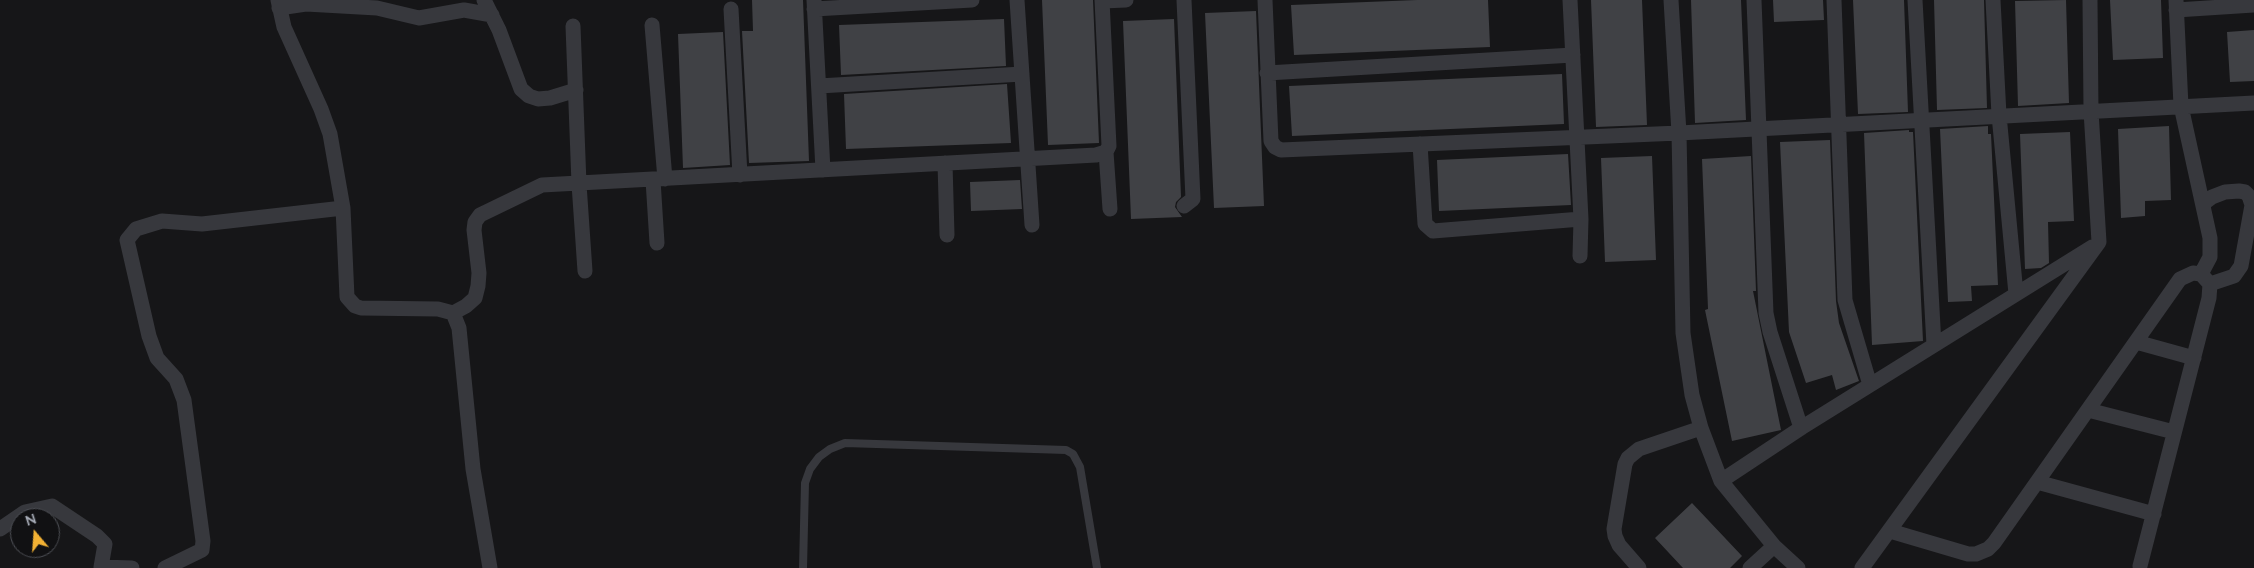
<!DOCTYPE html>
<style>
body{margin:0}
#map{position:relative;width:2254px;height:568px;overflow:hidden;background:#161618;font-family:Mulish,sans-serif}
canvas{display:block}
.north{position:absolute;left:10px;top:508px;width:50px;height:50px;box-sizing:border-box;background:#111113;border:1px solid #4d4f55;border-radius:50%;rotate:342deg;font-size:14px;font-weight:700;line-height:20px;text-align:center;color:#a8adb8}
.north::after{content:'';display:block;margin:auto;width:18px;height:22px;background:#f2b134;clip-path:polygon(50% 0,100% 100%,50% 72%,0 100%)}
</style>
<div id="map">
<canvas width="2254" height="568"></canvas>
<div class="north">N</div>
</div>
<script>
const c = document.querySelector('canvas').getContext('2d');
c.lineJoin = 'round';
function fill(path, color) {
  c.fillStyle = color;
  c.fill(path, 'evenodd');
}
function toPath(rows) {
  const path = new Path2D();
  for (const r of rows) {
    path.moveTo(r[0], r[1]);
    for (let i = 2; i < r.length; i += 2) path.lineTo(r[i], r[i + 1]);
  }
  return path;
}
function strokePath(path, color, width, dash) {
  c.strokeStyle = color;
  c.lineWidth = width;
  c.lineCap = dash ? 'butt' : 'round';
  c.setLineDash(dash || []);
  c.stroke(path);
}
fill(toPath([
 [752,0,803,0,809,161,749,163,742,31,753,31],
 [1042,0,1093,0,1099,143,1048,145],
 [1417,0,1488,0,1490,47,1294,55,1291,5],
 [1591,0,1642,0,1647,125,1596,127],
 [1691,0,1741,0,1746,120,1695,123],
 [1773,0,1823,0,1824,20,1774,22],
 [1853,0,1904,0,1908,112,1858,114],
 [1934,0,1984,0,1987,108,1937,110],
 [2066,0,2069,103,2018,106,2015,1],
 [2110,0,2161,0,2163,58,2113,60],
 [1256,11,1264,206,1214,208,1205,13],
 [1004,19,1006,66,841,75,839,25],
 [1174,19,1181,197,1176,202,1175,207,1182,217,1131,219,1123,21],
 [2254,30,2254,81,2230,82,2227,32],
 [723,32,730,165,683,168,678,34],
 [1562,74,1564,124,1292,136,1289,86],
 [1007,84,1011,143,846,149,844,94],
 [1988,126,1988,134,1991,134,1998,285,1971,286,1972,301,1948,302,1940,129],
 [2169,126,2171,200,2145,201,2145,216,2121,218,2118,129],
 [1909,130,1909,132,1913,132,1923,341,1872,345,1864,133],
 [2070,132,2074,221,2048,222,2049,263,2041,268,2025,269,2020,134],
 [1830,140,1836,301,1839,323,1859,381,1836,390,1832,375,1806,383,1789,332,1780,142],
 [1568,154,1571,205,1439,211,1437,160],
 [1652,156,1656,260,1605,262,1601,158],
 [1751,156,1756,291,1753,291,1781,430,1732,441,1705,310,1708,309,1702,159],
 [1020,180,1022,209,971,211,970,182],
 [1692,503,1742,556,1730,568,1683,568,1655,538]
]), '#404145');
strokePath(toPath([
 [803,568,805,483,810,469,819,457,830,449,845,443,1066,450,1073,454,1080,467,1097,568]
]), '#37383d', 8);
strokePath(toPath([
 [278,0,284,27,321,109,330,134,343,208,347,297,355,306,361,308,438,309,453,313,466,306,475,298,478,286,479,273,474,230,475,222,480,215,542,185,1096,155,1106,152,1109,146,1102,0],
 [484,0,499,30,521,89,529,96,538,99,550,98,576,90],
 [814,0,823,170],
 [1017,0,1032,225],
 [1265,0,1271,141,1275,147,1281,150,1679,133,2254,103],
 [1671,0,1679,133,1683,333,1692,395,1701,428,1721,481,1774,546,1798,568],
 [1754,0,1766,313,1770,332,1801,428],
 [1834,0,1845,300,1870,385],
 [1915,0,1934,345],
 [1993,0,1999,115,2016,294],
 [2176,0,2181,106,2210,238,2210,257,2201,274],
 [1102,1,1126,0],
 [279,8,306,4,377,8,419,18,464,10,492,15],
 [731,9,740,175],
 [814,9,972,0],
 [2176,10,2254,5],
 [652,25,665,179],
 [573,26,579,184,585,271],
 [1267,73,1573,55],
 [819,86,1022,74],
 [1420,144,1425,224,1433,231,1581,219,1570,0],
 [1106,152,1110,209],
 [945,163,947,235],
 [653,180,657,243],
 [2204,203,2212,197,2225,192,2239,191,2245,192,2249,196,2252,205,2241,266,2234,276,2210,284],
 [1184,206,1193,199,1184,0],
 [1580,256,1581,219],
 [453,313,459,328,473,469,490,568],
 [2136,342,2194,358],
 [2088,410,2174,432],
 [1721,481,1801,428,2092,247],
 [2037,482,2154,514],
 [0,529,25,512,52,506,97,536,105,544,101,567,132,568],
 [1890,531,1968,554,1976,554,1988,549,1994,543,2180,279,2193,273,2201,274,2210,284,2209,298,2140,566],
 [165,568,202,550,203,541,184,400,176,379,157,358,149,336,127,240,136,229,162,221,202,224,343,208],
 [1639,568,1619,545,1615,536,1614,529,1625,464,1628,458,1639,449,1701,428],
 [1750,568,1774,546],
 [1862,568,2099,242,2091,111,2090,0]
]), '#37383d', 15);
</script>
